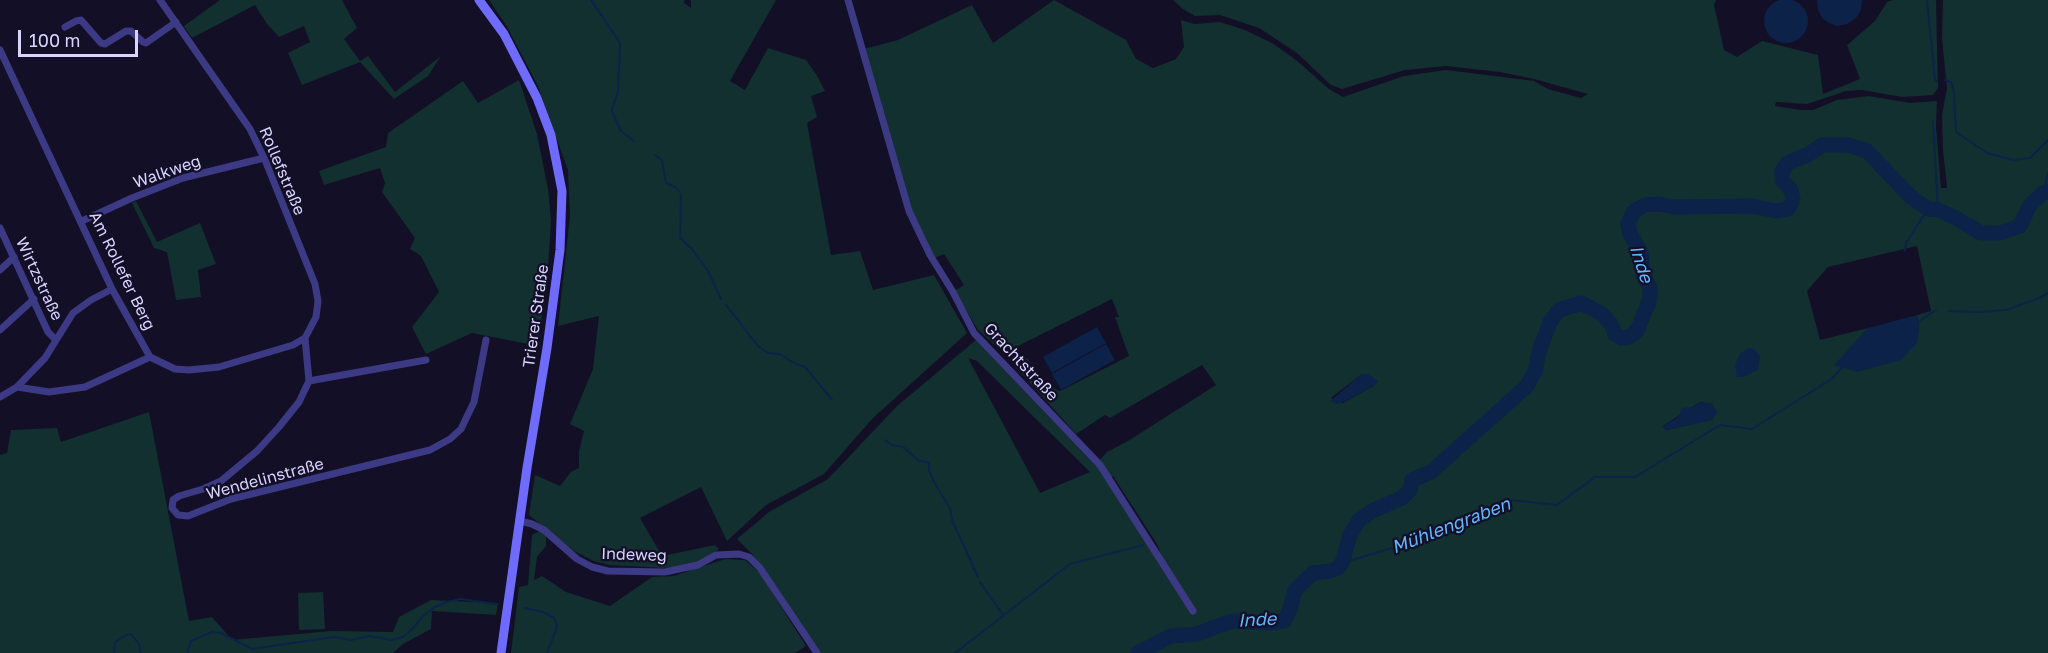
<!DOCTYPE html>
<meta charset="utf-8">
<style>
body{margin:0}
#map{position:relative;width:2048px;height:653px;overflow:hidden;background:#130f26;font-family:"Golos Text",sans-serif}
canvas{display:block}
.scale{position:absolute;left:18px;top:30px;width:120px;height:27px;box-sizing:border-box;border:3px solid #d9d4ff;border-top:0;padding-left:8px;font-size:18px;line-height:21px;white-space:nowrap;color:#d9d4ff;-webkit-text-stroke:4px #130f26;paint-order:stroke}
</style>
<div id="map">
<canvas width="2048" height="653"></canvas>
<div class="scale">100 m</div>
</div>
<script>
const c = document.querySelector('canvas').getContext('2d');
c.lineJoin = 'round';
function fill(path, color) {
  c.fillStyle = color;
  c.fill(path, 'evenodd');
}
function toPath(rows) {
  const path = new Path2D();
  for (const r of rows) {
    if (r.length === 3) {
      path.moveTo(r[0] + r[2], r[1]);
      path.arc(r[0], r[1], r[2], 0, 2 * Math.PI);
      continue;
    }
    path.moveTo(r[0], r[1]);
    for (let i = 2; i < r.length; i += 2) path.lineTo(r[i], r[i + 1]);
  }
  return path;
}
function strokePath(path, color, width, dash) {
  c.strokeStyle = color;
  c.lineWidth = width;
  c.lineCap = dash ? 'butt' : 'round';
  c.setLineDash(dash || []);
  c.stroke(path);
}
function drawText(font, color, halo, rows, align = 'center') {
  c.font = font + ' "Golos Text",sans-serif';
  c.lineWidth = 4.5;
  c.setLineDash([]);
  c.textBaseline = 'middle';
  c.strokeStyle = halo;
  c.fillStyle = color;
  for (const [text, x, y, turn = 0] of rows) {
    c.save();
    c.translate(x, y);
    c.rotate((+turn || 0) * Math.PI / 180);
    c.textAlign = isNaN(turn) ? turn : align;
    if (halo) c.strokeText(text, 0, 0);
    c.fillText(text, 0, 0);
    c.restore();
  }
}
fill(toPath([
 [220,0,342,0,357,28,344,39,360,61,368,56,395,92,441,56,428,76,394,99,360,62,302,85,288,53,310,42,304,26,279,37,267,24,255,5,192,38,184,26],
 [489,0,684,0,684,3,691,8,691,0,776,0,730,81,745,90,768,48,806,60,816,74,825,91,811,96,817,117,807,123,831,255,860,251,873,290,934,275,967,333,872,419,824,474,766,505,727,541,701,487,640,518,662,556,715,545,719,549,697,565,664,568,609,565,594,561,574,551,529,515,535,475,560,486,571,472,579,468,579,451,584,431,570,424,593,369,599,316,558,326,570,216,568,170,537,84,506,25],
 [1054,0,1126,40,1136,59,1153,68,1176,59,1184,47,1181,20,1194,24,1220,22,1245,30,1272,43,1296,60,1329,89,1343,97,1404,76,1446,70,1534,81,1548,89,1581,98,1588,94,1534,79,1500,72,1446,66,1405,70,1342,89,1331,85,1297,53,1259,28,1220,15,1195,16,1183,9,1173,0,1716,0,1714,5,1724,50,1737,57,1762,41,1818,55,1823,94,1860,79,1847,45,1875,21,1887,2,1893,0,1936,0,1938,88,1933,95,1902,97,1862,90,1846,91,1807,104,1776,102,1775,106,1801,110,1813,110,1837,100,1869,96,1910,103,1937,101,1936,126,1941,188,1947,188,1943,150,1942,115,1947,88,1942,39,1943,0,2048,0,2048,653,819,653,753,555,737,539,769,512,828,479,897,406,976,340,1095,465,1107,452,1128,441,1216,385,1202,365,1110,418,1105,415,1076,434,1014,365,1027,358,1042,383,1060,391,1129,356,1115,317,1119,317,1112,299,1004,353,978,330,955,291,964,285,944,254,934,258,910,210,864,49,898,40,972,5,993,43],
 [1917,246,1931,311,1917,315,1919,328,1835,366,1868,328,1820,340,1807,291,1828,267],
 [968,358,977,361,1090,472,1040,493],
 [1362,374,1375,385,1343,403,1331,398],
 [1700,402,1712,404,1711,420,1666,430,1663,426],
 [1113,476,1157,544,1169,577,1107,480],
 [519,80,537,134,548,189,551,220,548,269,538,346,472,333,426,354,412,327,439,292,421,256,410,249,415,238,382,192,385,183,380,168,324,185,319,171,386,147,388,133,463,81,478,103],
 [136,201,157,242,200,223,216,264,198,270,201,297,176,300,167,252,154,248,132,203],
 [149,412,189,621,212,617,232,640,331,631,393,632,399,617,431,600,498,603,496,615,432,611,431,629,403,644,393,653,0,653,0,455,7,453,11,430,57,428,61,442],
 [540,531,546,536,546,546,537,557,534,580,542,576,566,592,610,606,652,577,674,576,725,559,745,560,760,573,806,646,795,653,511,653,519,587,528,585,532,535],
 [323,592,325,629,299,630,298,593]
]), '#12302f');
fill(toPath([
 [1786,21,22],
 [1817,0,1862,0,1861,10,1856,18,1847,24,1837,26,1829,23,1822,18,1818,10],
 [1917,315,1919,328,1917,343,1901,360,1857,372,1834,365,1868,328],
 [1097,327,1106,343,1052,373,1043,357],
 [1106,344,1115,360,1061,390,1052,374],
 [1748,348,1753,348,1760,356,1758,370,1743,377,1737,377,1735,365,1740,354],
 [1362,374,1368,374,1378,381,1375,385,1346,401,1336,404,1330,401],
 [1700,402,1712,404,1717,412,1712,420,1666,430,1662,427,1677,418,1680,415,1681,408,1692,407]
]), '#0c2248');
strokePath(toPath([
 [591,0,620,43,618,92,612,109,613,114,621,131,634,141],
 [1927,0,1935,80,1937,81],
 [1945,80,1951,82,1954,92,1956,132,1987,153,2013,160,2030,158,2048,140],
 [1933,121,1938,210],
 [655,155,662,160,666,183,675,187,680,192],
 [2043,193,2048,173],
 [681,195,680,238,692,249,708,271,721,299],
 [1905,251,1906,243,1928,209],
 [726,305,758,346,768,353,780,354,794,363,805,367,832,400],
 [1949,311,1981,312,2006,310,2037,299,2048,293],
 [1918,322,1936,310],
 [885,440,892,445,903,447,918,460,929,463,929,470,934,482,950,508,952,520,978,577],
 [1342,563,1442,533,1510,500,1557,505,1595,477,1635,477,1720,425,1752,429,1830,380,1842,368],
 [980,582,1004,616],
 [525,608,543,612,554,618,557,624,556,630,547,653],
 [114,653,115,642,126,635,131,634,139,644,141,653],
 [187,653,191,641,212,632,221,633,252,649,334,637,351,640,370,636,392,640,403,637,413,628,423,616,435,607,447,602,461,599,496,604],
 [955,653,1070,564,1143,545]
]), '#0c2248', 2);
strokePath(toPath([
 [1138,653,1171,636,1197,634,1232,621,1268,623,1284,621,1290,609,1295,590,1313,573,1330,571,1338,568,1342,563,1350,535,1359,520,1374,510,1402,498,1410,490,1412,480,1431,472,1527,386,1535,371,1539,352,1550,322,1559,310,1581,303,1602,314,1611,324,1615,334,1621,338,1629,337,1637,331,1650,299,1650,288,1643,275,1641,252,1630,234,1628,224,1634,211,1645,205,1659,204,1674,207,1752,206,1776,211,1788,209,1793,200,1791,190,1782,180,1782,171,1788,163,1809,154,1822,145,1848,145,1867,151,1911,197,1928,209,1938,210,1954,217,1981,233,2000,233,2020,226,2030,205,2043,193,2048,191]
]), '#0c2248', 15);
strokePath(toPath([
 [848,0,909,211,930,255,953,292,974,333,1100,465,1193,611],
 [65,27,76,21,81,20,101,43,105,44,126,31,131,31,143,42,146,43,176,22],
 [0,50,112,289,150,357,175,369,189,370,219,367,293,345,305,338,316,317,318,301,315,284,265,160,250,129,160,0],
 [82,221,132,198,183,178,264,158],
 [0,228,48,332,56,340],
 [0,270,14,257],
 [0,330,34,299],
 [305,338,309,381,299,402,279,427,257,451,221,481,203,489,179,496,173,500,172,508,178,515,188,516,231,499,430,450,450,439,461,429,474,402,486,340],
 [309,381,426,360],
 [17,387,49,392,85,387,150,357],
 [0,397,17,387,45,358,73,313,91,300,112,289],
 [520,521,532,524,544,530,577,559,592,567,608,571,665,572,698,565,716,555,739,554,749,557,760,568,817,653]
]), '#3d3a85', 7);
strokePath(toPath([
 [479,0,504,34,537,98,551,135,562,191,560,250,547,348,527,468,501,653]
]), '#6f6bff', 9);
drawText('16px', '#d9d4ff', '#130f26', [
 ["Rollefstraße",282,171,67],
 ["Walkweg",167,172,-19],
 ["Am Rollefer Berg",122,271,64],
 ["Wirtzstraße",39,279,65],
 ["Trierer Straße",536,316,-82],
 ["Grachtstraße",1021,362,47],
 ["Wendelinstraße",265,479,-15],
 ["Indeweg",634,555,2]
]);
drawText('italic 18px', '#62b6ff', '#130f26', [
 ["Inde",1641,264,72],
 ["Mühlengraben",1451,526,-21],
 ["Inde",1257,620,-3]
]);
</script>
